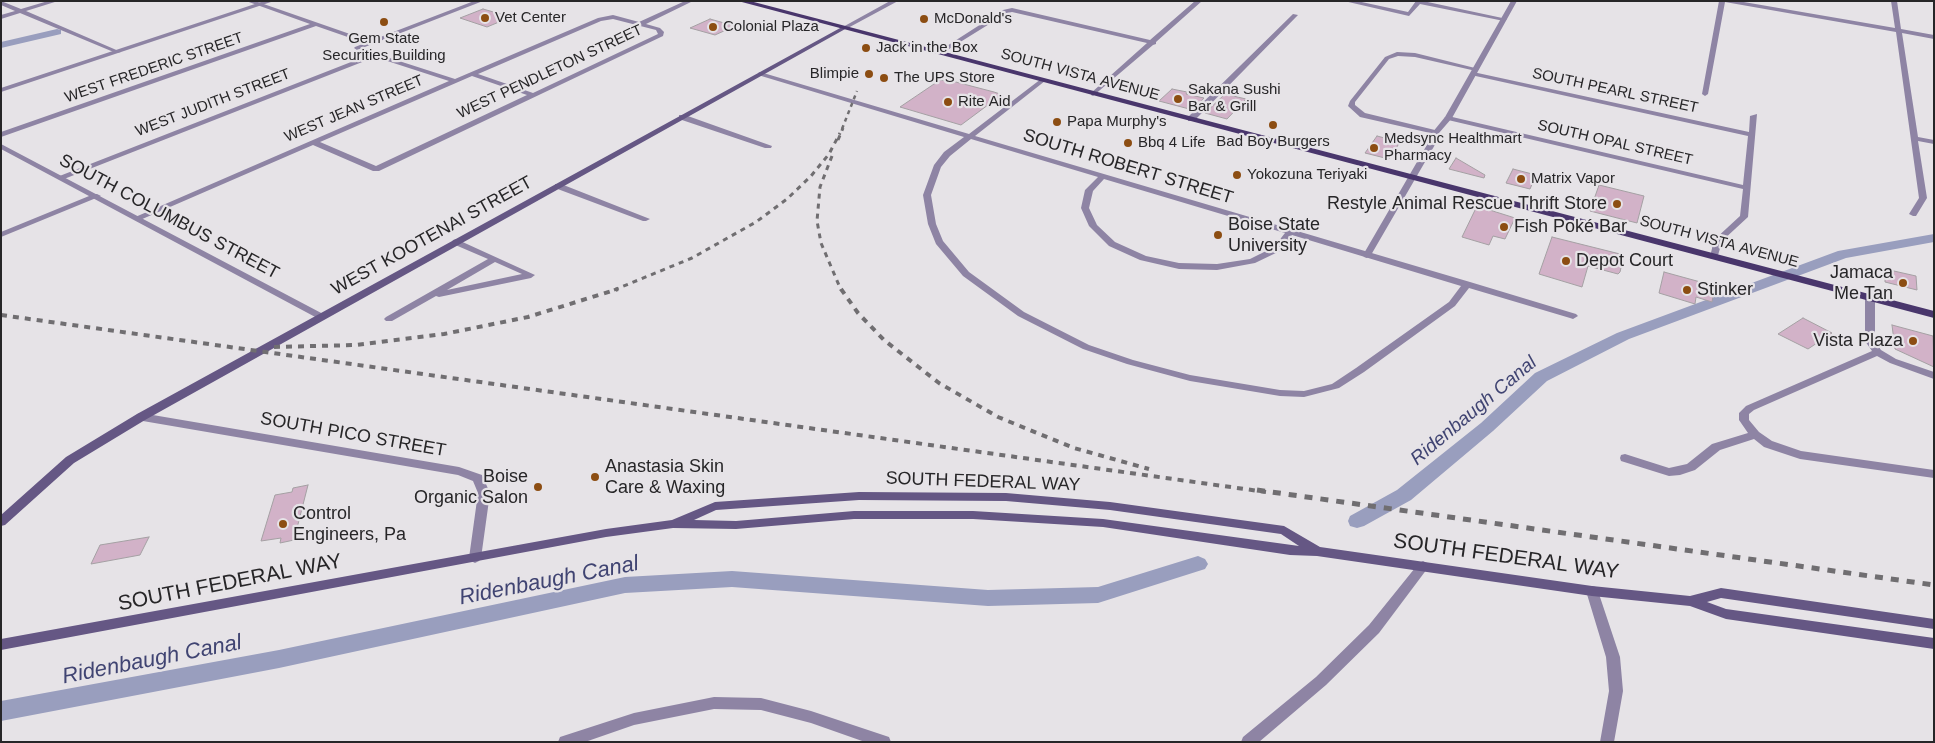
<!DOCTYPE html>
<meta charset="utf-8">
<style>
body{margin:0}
#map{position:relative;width:1935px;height:743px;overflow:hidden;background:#e6e3e7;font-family:Arial,sans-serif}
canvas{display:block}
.frame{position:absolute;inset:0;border:2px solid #272628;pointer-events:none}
</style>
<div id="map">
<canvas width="1935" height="743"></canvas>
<div class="frame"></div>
</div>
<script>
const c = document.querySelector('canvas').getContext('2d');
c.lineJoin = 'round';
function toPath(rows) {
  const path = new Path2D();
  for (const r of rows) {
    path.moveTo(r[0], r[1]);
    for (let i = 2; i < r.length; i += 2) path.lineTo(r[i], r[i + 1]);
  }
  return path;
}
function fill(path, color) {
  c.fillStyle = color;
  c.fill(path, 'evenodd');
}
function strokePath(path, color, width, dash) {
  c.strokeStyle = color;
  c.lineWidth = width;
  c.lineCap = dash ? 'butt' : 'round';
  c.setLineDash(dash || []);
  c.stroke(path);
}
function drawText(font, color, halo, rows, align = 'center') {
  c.font = font + ' Arial,sans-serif';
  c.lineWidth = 4.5;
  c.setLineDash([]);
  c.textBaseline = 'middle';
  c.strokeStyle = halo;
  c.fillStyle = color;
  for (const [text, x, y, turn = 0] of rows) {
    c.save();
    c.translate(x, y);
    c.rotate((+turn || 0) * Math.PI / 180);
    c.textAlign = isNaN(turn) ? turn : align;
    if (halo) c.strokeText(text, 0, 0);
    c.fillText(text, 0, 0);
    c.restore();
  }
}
fill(toPath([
 [57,29,61,30,61,34,1,48,1,42,57,29],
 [1934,234,1934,242,1846,258,1629,339,1547,381,1493,431,1411,500,1364,526,1357,528,1350,526,1348,521,1350,516,1397,490,1481,423,1535,373,1617,333,1838,251,1934,234],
 [1198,556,1205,559,1208,564,1205,569,1098,603,988,606,732,587,625,593,279,668,1,721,1,701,279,650,625,577,732,571,988,590,1098,587,1198,556]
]), '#999ebe');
const building = toPath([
 [483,9,511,17,487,27,460,18,483,9],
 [710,19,735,26,715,35,690,28,710,19],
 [940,80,952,81,994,92,1000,94,998,96,1000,96,961,125,900,107,940,80],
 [1172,89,1187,92,1186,94,1204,98,1193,110,1159,101,1172,89],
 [1225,94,1246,99,1227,119,1205,113,1225,94],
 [1377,136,1400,142,1389,159,1365,153,1377,136],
 [1456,158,1485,175,1484,178,1449,169,1456,158],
 [1513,169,1536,175,1530,189,1506,183,1513,169],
 [1599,185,1644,196,1637,223,1590,211,1599,185],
 [1477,206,1515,218,1505,239,1493,236,1489,245,1462,237,1477,206],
 [1552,237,1624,255,1620,272,1618,274,1588,266,1582,287,1539,274,1552,237],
 [1885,269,1916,276,1917,290,1885,282,1885,269],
 [1664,272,1715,286,1712,302,1696,297,1695,304,1659,293,1664,272],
 [1803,318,1832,333,1808,349,1778,334,1803,318],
 [1892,325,1933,336,1934,367,1895,349,1892,325],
 [308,485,294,540,280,543,281,538,261,541,275,495,292,492,293,488,308,485],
 [149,537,140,555,91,564,100,545,149,537]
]);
fill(building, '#d2b2c8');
strokePath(building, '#a4a0a3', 1);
fill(toPath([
 [1,1,21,9,48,1,58,1,26,11,121,52,116,53,20,13,1,19,1,15,15,11,1,5,1,1],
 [246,1,255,1,370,41,474,1,483,1,357,50,354,48,355,47,365,43,316,26,1,137,1,132,310,24,246,1],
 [685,1,693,1,646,24,660,28,664,32,663,36,379,171,373,171,313,145,140,220,137,220,133,218,449,81,375,57,64,179,58,179,57,177,369,55,366,53,367,52,371,52,455,79,598,18,613,15,639,22,685,1],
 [613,19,656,30,658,34,533,93,478,74,601,21,613,19],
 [472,76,527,95,376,166,320,142,472,76],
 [1195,1,1202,1,1156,42,1156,44,1153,45,1093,96,1091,95,1091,93,1147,43,1012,12,1007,13,941,54,936,53,1003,10,1012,8,1150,40,1195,1],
 [1344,1,1357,1,1408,12,1416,1,1423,1,1507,19,1504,21,1420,4,1409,16,1344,1],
 [1719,1,1738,1,1895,28,1891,1,1897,1,1901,29,1934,35,1934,39,1902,33,1918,137,1934,140,1934,144,1918,141,1927,198,1916,216,1913,216,1909,214,1919,198,1896,32,1725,2,1708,94,1705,96,1702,94,1719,1],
 [1293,14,1298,15,1194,121,1188,121,1188,117,1293,14],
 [1397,52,1415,53,1479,69,1476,71,1415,57,1398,56,1389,59,1355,102,1355,105,1365,113,1439,131,1439,135,1360,117,1348,106,1350,101,1385,57,1397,52],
 [760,72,969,134,1041,79,1045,79,1045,81,975,136,1470,282,1576,314,1578,316,1573,319,1570,318,1469,288,1455,306,1364,372,1339,388,1304,397,1280,396,1190,381,1127,364,1083,349,1018,316,963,276,936,244,928,224,923,195,934,165,944,152,964,137,758,75,758,73,760,72],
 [971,139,1098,177,1085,190,1081,208,1089,226,1109,246,1140,260,1179,269,1217,270,1255,263,1280,251,1292,235,1461,286,1449,302,1356,368,1332,384,1304,391,1280,390,1190,375,1133,360,1089,345,1024,312,969,272,943,241,936,224,931,195,941,167,950,156,971,139],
 [1104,179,1285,233,1274,247,1250,259,1217,264,1179,263,1146,256,1115,242,1097,225,1089,208,1093,191,1104,179],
 [1473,72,1749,132,1750,116,1757,114,1748,217,1722,241,1717,259,1711,259,1710,257,1714,240,1740,216,1743,189,1448,120,1444,118,1448,116,1743,185,1748,136,1471,75,1470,74,1473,72],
 [679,115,685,115,772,146,771,148,765,148,679,119,679,115],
 [555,184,561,184,650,219,646,221,643,221,555,188,555,184],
 [94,194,97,194,101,196,1,237,1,232,94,194],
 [456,239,535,275,531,278,439,297,436,296,392,321,386,321,384,319,386,317,488,259,453,244,452,242,453,240,456,239],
 [495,262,522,274,447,290,495,262],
 [1870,295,1875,298,1875,341,1881,350,1896,359,1934,372,1934,379,1890,363,1877,356,1754,410,1749,414,1749,420,1759,432,1772,441,1801,451,1934,470,1934,478,1800,459,1764,447,1754,439,1720,450,1695,470,1680,475,1669,476,1621,461,1620,458,1621,455,1625,454,1669,468,1687,464,1712,444,1748,433,1739,420,1739,413,1746,406,1872,351,1865,341,1865,298,1870,295],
 [141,413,459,467,482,475,490,493,481,558,479,561,475,563,471,561,469,558,478,493,473,481,458,475,137,420,136,417,137,414,141,413],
 [1423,561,1427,563,1429,566,1427,569,1379,633,1326,685,1259,742,1241,742,1243,737,1316,677,1369,625,1419,563,1423,561],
 [1592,586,1596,587,1598,591,1620,657,1623,691,1614,742,1600,742,1609,691,1606,657,1586,591,1588,587,1592,586],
 [714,697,761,698,811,711,889,737,891,742,865,742,811,723,761,710,714,709,634,725,585,742,558,742,560,737,634,713,714,697]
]), '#8e84a4');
fill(toPath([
 [264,1,274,1,1,92,1,88,264,1],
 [890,1,898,1,846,29,841,28,890,1],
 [1511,1,1517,1,1452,118,1439,133,1436,143,1371,255,1367,258,1364,257,1363,255,1428,143,1432,133,1445,117,1511,1],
 [1,144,325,315,327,317,325,319,319,319,1,149,1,144]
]), '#8e84a4');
fill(toPath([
 [842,27,847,28,145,420,74,463,5,525,1,526,1,515,66,457,137,414,842,27],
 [859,492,1006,493,1110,502,1284,526,1320,547,1592,586,1690,596,1721,588,1934,619,1934,629,1721,598,1707,602,1726,609,1934,638,1934,649,1726,619,1690,606,1592,596,1317,556,1290,555,1103,527,973,519,854,519,736,529,673,528,606,537,1,650,1,639,606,529,672,520,715,502,859,492],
 [859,500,1006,501,1110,510,1281,534,1299,546,1103,519,973,511,854,511,736,521,694,520,716,510,859,500]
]), '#655784');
fill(toPath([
 [738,1,750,1,1934,311,1934,318,738,1]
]), '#49366c');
strokePath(toPath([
 [842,129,857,91]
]), '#706e71', 2.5, [4, 4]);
strokePath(toPath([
 [838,140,843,128],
 [832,156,820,187,817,221,821,243,841,290],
 [614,290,692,258,756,222,787,199,811,176,829,154,840,133]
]), '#706e71', 3, [5, 5]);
strokePath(toPath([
 [841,289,858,313,884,340,939,383,998,417,1074,448,1149,469],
 [1,315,1266,492],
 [274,347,356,345,444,334,528,317,618,289]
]), '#706e71', 4, [6, 6]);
strokePath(toPath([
 [1257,490,1934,585]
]), '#706e71', 5, [8, 8]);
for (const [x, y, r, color] of [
 [485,18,5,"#8c4d12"],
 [924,19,5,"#8c4d12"],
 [384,22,5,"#8c4d12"],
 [713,27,5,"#8c4d12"],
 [866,48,5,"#8c4d12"],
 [869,74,5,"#8c4d12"],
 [884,78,5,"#8c4d12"],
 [1178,99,5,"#8c4d12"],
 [948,102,5,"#8c4d12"],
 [1057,122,5,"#8c4d12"],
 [1273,125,5,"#8c4d12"],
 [1128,143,5,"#8c4d12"],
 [1374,148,5,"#8c4d12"],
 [1237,175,5,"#8c4d12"],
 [1521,179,5,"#8c4d12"],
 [1617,204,5,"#8c4d12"],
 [1504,227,5,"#8c4d12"],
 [1218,235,5,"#8c4d12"],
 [1566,261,5,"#8c4d12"],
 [1903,283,5,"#8c4d12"],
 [1687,290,5,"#8c4d12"],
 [1913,341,5,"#8c4d12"],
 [595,477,5,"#8c4d12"],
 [538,487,5,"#8c4d12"],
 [283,524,5,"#8c4d12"]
]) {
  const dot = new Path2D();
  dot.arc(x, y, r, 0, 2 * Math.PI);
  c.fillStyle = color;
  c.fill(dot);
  strokePath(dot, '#e6e3e7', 2);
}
drawText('15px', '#272628', '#e6e3e7', [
 ["Vet Center",495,18],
 ["McDonald's",934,19],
 ["Colonial Plaza",723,27],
 ["Gem State",384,39,"center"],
 ["Securities Building",384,56,"center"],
 ["Jack in the Box",876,48],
 ["Blimpie",859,74,"right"],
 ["The UPS Store",894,78],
 ["Sakana Sushi",1188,90],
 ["Bar & Grill",1188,107],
 ["Rite Aid",958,102],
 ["Papa Murphy's",1067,122],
 ["Medsync Healthmart",1384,139],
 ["Pharmacy",1384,156],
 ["Bad Boy Burgers",1273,142,"center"],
 ["Bbq 4 Life",1138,143],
 ["Yokozuna Teriyaki",1247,175],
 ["Matrix Vapor",1531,179]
], 'left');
drawText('15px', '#272628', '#e6e3e7', [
 ["WEST FREDERIC STREET",154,68,-19],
 ["WEST PENDLETON STREET",550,72,-25],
 ["SOUTH VISTA AVENUE",1080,75,15],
 ["SOUTH PEARL STREET",1615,91,12],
 ["WEST JUDITH STREET",213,103,-21],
 ["WEST JEAN STREET",354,109,-23],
 ["SOUTH OPAL STREET",1615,143,13],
 ["SOUTH VISTA AVENUE",1719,242,15]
]);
drawText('18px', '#272628', '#e6e3e7', [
 ["SOUTH ROBERT STREET",1128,167,17],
 ["SOUTH COLUMBUS STREET",169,217,28],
 ["WEST KOOTENAI STREET",432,236,-29],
 ["SOUTH PICO STREET",353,435,10],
 ["SOUTH FEDERAL WAY",983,482,2]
]);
drawText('18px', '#272628', '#e6e3e7', [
 ["Restyle Animal Rescue Thrift Store",1607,204,"right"],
 ["Boise State",1228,225],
 ["University",1228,246],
 ["Fish Poké Bar",1514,227],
 ["Depot Court",1576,261],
 ["Jamaca",1893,273,"right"],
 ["Me Tan",1893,294,"right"],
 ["Stinker",1697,290],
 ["Vista Plaza",1903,341,"right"],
 ["Anastasia Skin",605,467],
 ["Care & Waxing",605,488],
 ["Boise",528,477,"right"],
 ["Organic Salon",528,498,"right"],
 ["Control",293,514],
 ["Engineers, Pa",293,535]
], 'left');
drawText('italic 19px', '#404472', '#e6e3e7', [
 ["Ridenbaugh Canal",1474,411,-40]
]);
drawText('21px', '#272628', '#e6e3e7', [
 ["SOUTH FEDERAL WAY",1506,557,8],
 ["SOUTH FEDERAL WAY",230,583,-11]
]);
drawText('italic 22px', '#404472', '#e6e3e7', [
 ["Ridenbaugh Canal",549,581,-11],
 ["Ridenbaugh Canal",152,660,-11]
]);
</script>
